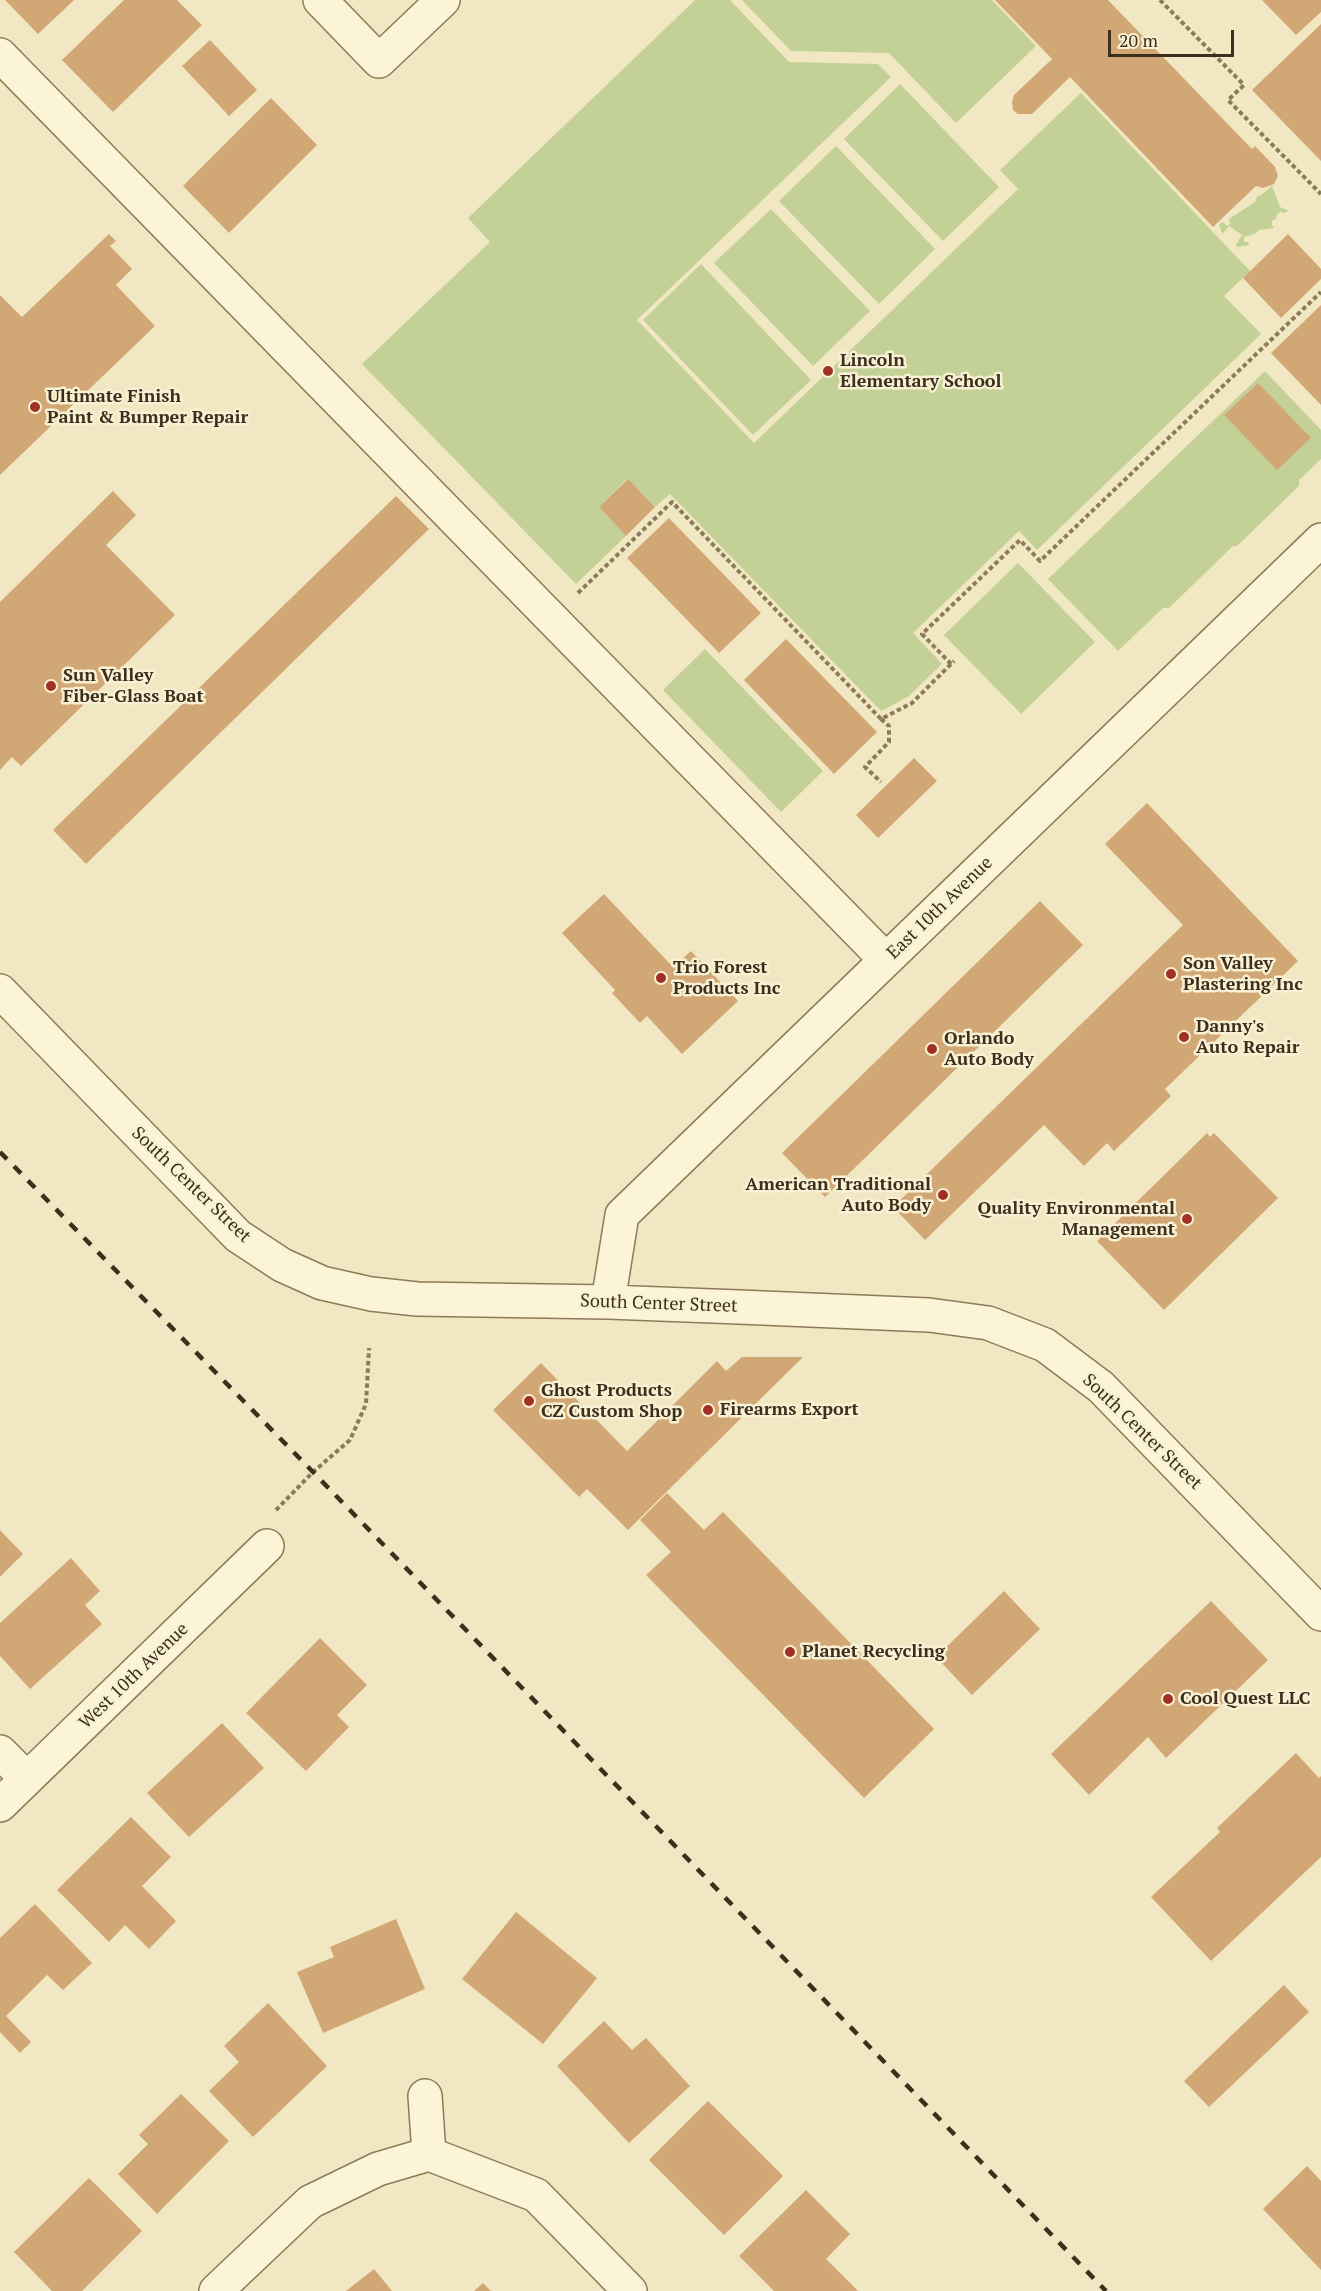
<!DOCTYPE html>
<style>
body{margin:0}
#map{position:relative;width:1321px;height:2291px;overflow:hidden;background:#f1e8c3;font-family:"PT Serif",serif}
canvas{display:block}
.scale{position:absolute;left:1108px;top:30px;width:126px;height:27px;box-sizing:border-box;border:3px solid #3c2f1d;border-top:0;padding-left:8px;font-size:18px;line-height:21px;white-space:nowrap;color:#3c2f1d;-webkit-text-stroke:4px #f8f1d3;paint-order:stroke}
</style>
<div id="map">
<canvas width="1321" height="2291"></canvas>
<div class="scale">20 m</div>
</div>
<script>
const c = document.querySelector('canvas').getContext('2d');
c.lineJoin = 'round';
function fill(path, color) {
  c.fillStyle = color;
  c.fill(path, 'evenodd');
}
function toPath(rows) {
  const path = new Path2D();
  for (const r of rows) {
    path.moveTo(r[0], r[1]);
    for (let i = 2; i < r.length; i += 2) path.lineTo(r[i], r[i + 1]);
  }
  return path;
}
function strokePath(path, color, width, dash) {
  c.strokeStyle = color;
  c.lineWidth = width;
  c.lineCap = dash ? 'butt' : 'round';
  c.setLineDash(dash || []);
  c.stroke(path);
}
function drawText(font, color, halo, rows, align = 'center') {
  c.font = font + ' "PT Serif",serif';
  c.lineWidth = 5;
  c.setLineDash([]);
  c.textBaseline = 'middle';
  c.strokeStyle = halo;
  c.fillStyle = color;
  for (const [text, x, y, turn = 0] of rows) {
    c.save();
    c.translate(x, y);
    c.rotate((+turn || 0) * Math.PI / 180);
    c.textAlign = isNaN(turn) ? turn : align;
    if (halo) c.strokeText(text, 0, 0);
    c.fillText(text, 0, 0);
    c.restore();
  }
}
fill(toPath([
 [695,0,730,0,789,62,878,64,891,77,637,320,754,443,1018,189,1000,170,1081,93,1250,271,1224,296,1261,334,1037,550,1019,531,913,633,942,664,909,696,881,711,670,494,655,507,627,479,599,507,626,536,576,584,362,364,490,242,468,218],
 [742,0,992,0,1036,46,956,123,889,53,791,51],
 [900,84,999,187,943,241,844,139],
 [836,146,935,249,879,304,779,201],
 [1272,186,1280,207,1289,211,1283,213,1281,211,1276,216,1277,218,1272,221,1272,225,1274,228,1259,230,1254,234,1244,237,1244,242,1248,242,1249,245,1237,247,1236,245,1242,235,1229,226,1222,234,1219,224,1223,222,1227,226,1230,224,1229,219,1255,202,1258,195,1260,196],
 [771,209,870,311,813,366,714,263],
 [701,264,811,380,753,435,643,320],
 [1265,371,1321,430,1321,459,1299,480,1299,486,1237,546,1233,546,1169,608,1163,608,1118,651,1048,579],
 [1018,563,1095,642,1021,714,944,635],
 [705,649,823,771,781,812,663,690]
]), '#c3d096');
fill(toPath([
 [5,0,74,0,38,34],
 [124,0,177,0,202,25,113,112,62,60],
 [995,0,1108,0,1252,149,1255,146,1275,167,1278,176,1274,184,1263,188,1256,186,1213,227,1070,77,1032,114,1018,114,1013,110,1012,102,1014,95,1052,59],
 [1262,0,1321,0,1321,12,1296,35],
 [1321,24,1321,161,1252,90],
 [210,40,257,90,229,116,182,66],
 [271,98,317,145,229,233,183,186],
 [109,234,116,241,110,246,132,269,116,285,155,326,0,475,0,295,22,317],
 [1288,234,1321,269,1321,279,1281,318,1243,278],
 [1321,305,1321,405,1271,353],
 [1258,383,1311,438,1277,470,1224,415],
 [628,479,655,507,626,536,599,507],
 [113,491,136,515,106,545,175,615,21,766,12,757,0,770,0,602],
 [396,496,429,529,86,864,53,830],
 [669,518,761,613,719,653,627,558],
 [786,639,877,732,834,774,744,680],
 [914,758,937,781,878,838,856,815],
 [1147,803,1298,961,1165,1089,1171,1096,1114,1151,1107,1143,1084,1166,1044,1125,925,1240,893,1207,1183,925,1105,844],
 [604,894,673,967,691,951,738,1001,682,1054,647,1016,640,1023,612,993,615,990,562,933],
 [1040,901,1083,945,825,1197,782,1153],
 [1207,1133,1210,1137,1214,1133,1278,1198,1164,1310,1097,1241],
 [742,1357,803,1357,628,1530,587,1489,579,1497,493,1410,541,1363,627,1451,717,1361,726,1371],
 [667,1493,704,1530,723,1512,934,1729,864,1798,646,1575,671,1552,640,1520],
 [0,1530,23,1554,0,1577],
 [71,1558,100,1591,85,1605,102,1624,30,1689,0,1656,0,1623],
 [1004,1591,1040,1629,972,1695,936,1657],
 [1211,1601,1268,1660,1166,1758,1148,1737,1089,1795,1051,1754],
 [320,1638,367,1685,337,1715,349,1727,306,1771,246,1713],
 [222,1723,264,1768,189,1837,147,1793],
 [1296,1753,1319,1778,1321,1776,1321,1857,1211,1961,1151,1897,1220,1832,1217,1828],
 [131,1817,171,1857,142,1886,176,1921,149,1949,125,1925,109,1942,57,1890],
 [35,1904,92,1963,63,1990,47,1975,6,2016,31,2042,20,2053,0,2032,0,1938],
 [516,1912,597,1978,543,2044,462,1979],
 [396,1919,425,1989,323,2033,297,1972,334,1957,330,1947],
 [1284,1985,1309,2012,1209,2107,1184,2081],
 [268,2003,327,2066,253,2137,209,2091,239,2062,224,2046],
 [604,2021,632,2050,646,2038,690,2086,629,2143,557,2066],
 [181,2094,229,2141,157,2214,118,2174,148,2144,139,2135],
 [708,2101,783,2176,724,2235,649,2160],
 [1307,2166,1321,2181,1321,2270,1263,2209],
 [89,2178,142,2231,82,2291,52,2291,14,2252],
 [806,2190,850,2234,826,2259,858,2291,774,2291,739,2256],
 [374,2269,392,2291,346,2291],
 [483,2283,491,2291,474,2291]
]), '#d2a776');
const minor = toPath([
 [320,0,379,61,443,0],
 [0,55,886,960],
 [0,991,238,1236,282,1265,322,1283,371,1294,417,1299,608,1302,739,1307,929,1315,988,1323,1045,1345,1101,1387,1321,1614],
 [608,1302,622,1215,1321,540],
 [0,1752,27,1779],
 [0,1805,267,1546],
 [425,2096,429,2154],
 [429,2154,536,2195,630,2291],
 [216,2291,310,2202,378,2169,429,2154]
]);
strokePath(minor, '#8d7a58', 36);
strokePath(toPath([
 [1160,0,1244,85,1228,100,1321,194],
 [578,593,672,502,881,719,912,703,954,661],
 [951,664,922,634,1020,540,1040,561,1321,292],
 [881,719,889,726,889,742,865,767,881,782],
 [276,1510,313,1472,350,1440,366,1404,369,1348]
]), '#8d7a58', 4, [4.5, 3]);
strokePath(minor, '#fbf4d7', 33);
strokePath(toPath([
 [0,1152,313,1472,1106,2291]
]), '#3c2f1d', 4.5, [10, 10]);
for (const [x, y, r, color] of [
 [828,371,6,"#a03124"],
 [35,407,6,"#a03124"],
 [51,686,6,"#a03124"],
 [1171,974,6,"#a03124"],
 [661,978,6,"#a03124"],
 [1184,1037,6,"#a03124"],
 [932,1049,6,"#a03124"],
 [943,1195,6,"#a03124"],
 [1187,1219,6,"#a03124"],
 [529,1401,6,"#a03124"],
 [708,1410,6,"#a03124"],
 [790,1652,6,"#a03124"],
 [1168,1699,6,"#a03124"]
]) {
  const dot = new Path2D();
  dot.arc(x, y, r, 0, 2 * Math.PI);
  c.fillStyle = color;
  c.fill(dot);
  strokePath(dot, '#f8f1d3', 2);
}
drawText('bold 18px', '#3c2f1d', '#f8f1d3', [
 ["Lincoln",840,361],
 ["Elementary School",840,382],
 ["Ultimate Finish",47,397],
 ["Paint & Bumper Repair",47,418],
 ["Sun Valley",63,676],
 ["Fiber-Glass Boat",63,697],
 ["Son Valley",1183,964],
 ["Plastering Inc",1183,985],
 ["Trio Forest",673,968],
 ["Products Inc",673,989],
 ["Danny's",1196,1027],
 ["Auto Repair",1196,1048],
 ["Orlando",944,1039],
 ["Auto Body",944,1060],
 ["American Traditional",931,1185,"right"],
 ["Auto Body",931,1206,"right"],
 ["Quality Environmental",1175,1209,"right"],
 ["Management",1175,1230,"right"],
 ["Ghost Products",541,1391],
 ["CZ Custom Shop",541,1412],
 ["Firearms Export",720,1410],
 ["Planet Recycling",802,1652],
 ["Cool Quest LLC",1180,1699]
], 'left');
drawText('18px', '#3c2f1d', '#f8f1d3', [
 ["East 10th Avenue",940,908,-44],
 ["South Center Street",191,1185,44],
 ["South Center Street",659,1304,2],
 ["South Center Street",1142,1432,44],
 ["West 10th Avenue",134,1676,-44]
]);
</script>
